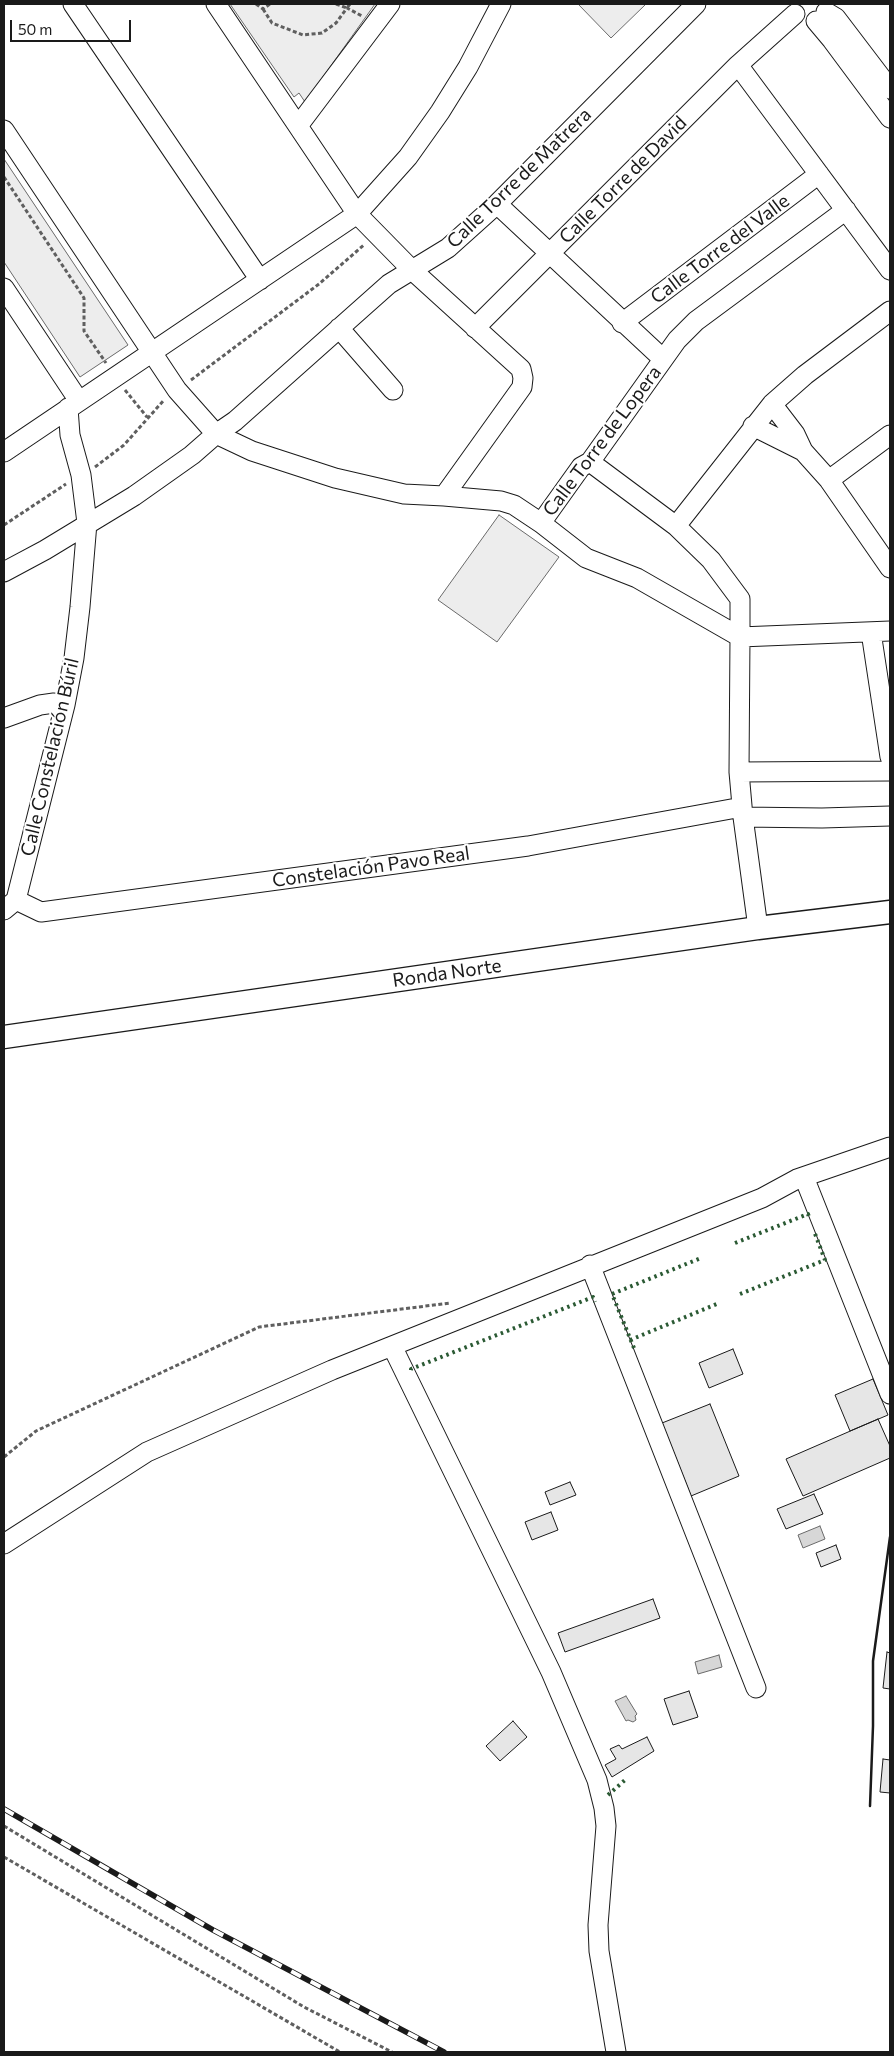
<!DOCTYPE html>
<meta charset="utf-8">
<style>
body{margin:0}
#map{position:relative;width:894px;height:2056px;overflow:hidden;background:#fff;font-family:Commissioner,sans-serif}
canvas{display:block}
.frame{position:absolute;inset:0;border:5px solid #1a1a1a;pointer-events:none}
.scale{position:absolute;left:10px;top:20px;width:121px;height:22px;box-sizing:border-box;border:2px solid #1a1a1a;border-top:0;padding-left:6px;font-size:15px;line-height:18px;white-space:nowrap;color:#1a1a1a;-webkit-text-stroke:4px #fff;paint-order:stroke}
</style>
<div id="map">
<canvas width="894" height="2056"></canvas>
<div class="frame"></div>
<div class="scale">50 m</div>
</div>
<script>
const c = document.querySelector('canvas').getContext('2d');
c.lineJoin = 'round';
function fill(path, color) {
  c.fillStyle = color;
  c.fill(path, 'evenodd');
}
function toPath(rows) {
  const path = new Path2D();
  for (const r of rows) {
    path.moveTo(r[0], r[1]);
    for (let i = 2; i < r.length; i += 2) path.lineTo(r[i], r[i + 1]);
  }
  return path;
}
function strokePath(path, color, width, dash) {
  c.strokeStyle = color;
  c.lineWidth = width;
  c.lineCap = dash ? 'butt' : 'round';
  c.setLineDash(dash || []);
  c.stroke(path);
}
function drawText(font, color, halo, rows, align = 'center') {
  c.font = font + ' Commissioner,sans-serif';
  c.lineWidth = 4;
  c.setLineDash([]);
  c.textBaseline = 'middle';
  c.strokeStyle = halo;
  c.fillStyle = color;
  for (const [text, x, y, turn = 0] of rows) {
    c.save();
    c.translate(x, y);
    c.rotate((+turn || 0) * Math.PI / 180);
    c.textAlign = isNaN(turn) ? turn : align;
    if (halo) c.strokeText(text, 0, 0);
    c.fillText(text, 0, 0);
    c.restore();
  }
}
const built = toPath([
 [230,4,375,4,305,102,299,93,294,97,230,4],
 [578,4,646,4,611,38,578,4],
 [4,159,128,345,80,377,4,262,4,159],
 [499,515,559,557,497,642,438,600,499,515]
]);
fill(built, '#ededed');
strokePath(built, '#6a6a6a', 1);
const water = toPath([
 [820,1526,825,1539,803,1548,798,1535,820,1526],
 [719,1655,722,1667,698,1674,695,1662,719,1655],
 [626,1696,637,1714,635,1716,636,1720,633,1722,628,1720,626,1721,615,1701,626,1696]
]);
fill(water, '#d7d7d7');
strokePath(water, '#6a6a6a', 1);
const building = toPath([
 [733,1349,743,1374,709,1388,699,1363,733,1349],
 [873,1379,888,1415,850,1431,835,1395,873,1379],
 [710,1404,739,1476,691,1496,662,1423,710,1404],
 [878,1419,890,1446,890,1458,803,1496,786,1459,878,1419],
 [570,1482,576,1495,550,1505,545,1492,570,1482],
 [814,1494,823,1514,786,1529,777,1509,814,1494],
 [551,1512,558,1530,532,1540,525,1522,551,1512],
 [836,1545,841,1559,821,1567,816,1553,836,1545],
 [653,1599,660,1618,565,1652,558,1633,653,1599],
 [887,1652,890,1653,890,1689,883,1688,887,1652],
 [689,1691,698,1717,673,1725,664,1699,689,1691],
 [513,1721,527,1737,500,1761,486,1746,513,1721],
 [647,1737,654,1751,612,1777,605,1765,616,1759,610,1749,619,1745,622,1749,647,1737],
 [883,1759,890,1760,890,1793,880,1792,883,1759]
]);
fill(building, '#e6e6e6');
strokePath(building, '#1a1a1a', 1);
const minor = toPath([
 [73,4,260,280],
 [216,4,357,214,412,270,521,369,523,378,522,387,444,496],
 [826,12,836,18,890,89],
 [816,21,832,40,890,118],
 [738,65,890,270],
 [298,126,390,4],
 [4,130,177,390,216,434,252,451,335,478,404,494,444,496,501,501,514,505,541,523,586,558,637,578,740,637],
 [497,204,663,359],
 [4,288,79,401],
 [622,323,819,174],
 [339,328,393,390],
 [475,328,738,65,795,14],
 [772,404,795,434,803,451,829,480,890,568],
 [753,426,803,451],
 [4,452,357,214,408,157,440,112,468,67,501,4],
 [590,462,676,526,711,560,740,599,740,637],
 [829,480,890,435],
 [541,523,581,467,590,462,677,340,696,321,846,210],
 [676,526,772,404,805,375,890,311],
 [4,572,45,550,134,496,192,455,216,434,235,421,389,284,448,248,497,204,696,4],
 [871,632,890,757],
 [4,718,40,705,54,703,65,705],
 [739,772,890,771],
 [743,817,822,818,890,816],
 [16,900,65,705,74,658,80,607,87,523,81,475,70,435,68,408],
 [4,910,16,900,41,912,528,846,742,807],
 [758,928,743,817,739,772,740,637,890,631],
 [804,1177,890,1394],
 [590,1265,756,1688],
 [392,1346,551,1672,597,1780,604,1808,606,1826,598,1925,599,1951,616,2052],
 [4,1544,147,1452,332,1370,762,1198,797,1179,890,1147]
]);
const major = toPath([
 [4,1037,758,928,890,912]
]);
strokePath(minor, '#1a1a1a', 21);
strokePath(major, '#1a1a1a', 25);
strokePath(toPath([
 [256,4,263,9,270,4],
 [336,4,347,8,350,4],
 [263,9,272,23,303,35,322,33,336,23,347,8,362,16],
 [4,177,84,298,84,331,106,363],
 [191,380,319,284,365,244],
 [125,390,147,417],
 [95,467,124,445,164,400],
 [4,525,66,484],
 [4,1457,36,1431,259,1327,450,1303],
 [4,1826,304,2007,392,2052],
 [4,1857,340,2052]
]), '#5f5f5f', 3, [4, 2.5]);
strokePath(minor, '#fff', 19);
strokePath(major, '#fff', 22);
const rail = toPath([
 [4,1809,213,1930,444,2052]
]);
strokePath(rail, '#1a1a1a', 5.5);
strokePath(rail, '#fff', 4, [11]);
strokePath(toPath([
 [735,1243,808,1214,809,1217],
 [740,1294,825,1260,814,1231],
 [630,1340,719,1303],
 [634,1348,612,1294,701,1258],
 [411,1370,411,1369,593,1297,595,1302],
 [608,1795,625,1780]
]), '#2b5a34', 4, [2.5, 4]);
strokePath(toPath([
 [870,1806,873,1726,873,1661,890,1537]
]), '#1a1a1a', 2.5);
drawText('19px', '#1a1a1a', '#fff', [
 ["Calle Torre de Matrera",519,178,-44],
 ["Calle Torre de David",623,180,-45],
 ["Calle Torre del Valle",720,249,-37],
 ["Calle Torre de Lopera",602,441,-53],
 ["Calle Constelación Búril",50,757,-77],
 ["Constelación Pavo Real",371,867,-8],
 ["Ronda Norte",447,973,-8]
]);
</script>
